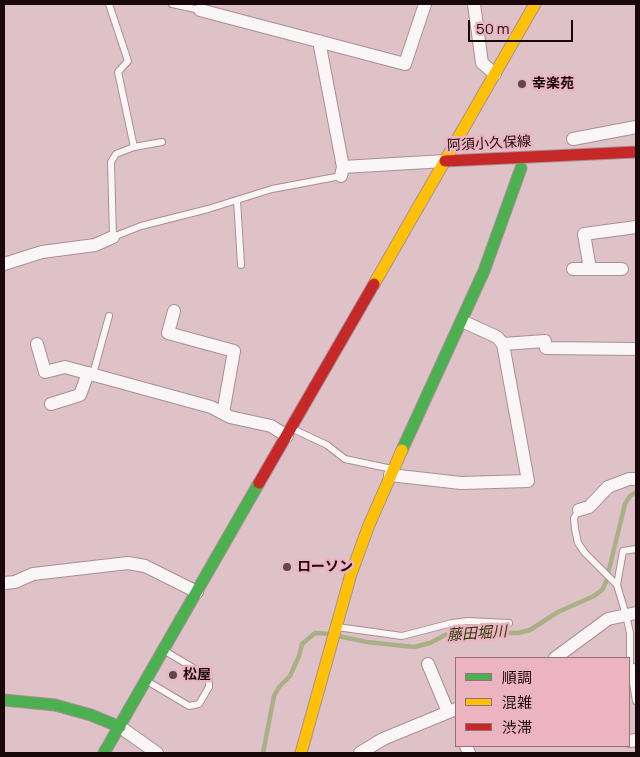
<!DOCTYPE html>
<meta charset="utf-8">
<style>
body{margin:0}
#map{position:relative;width:640px;height:757px;overflow:hidden;background:#dfc1c8;font-family:Manrope,"Noto Sans JP",sans-serif}
canvas{display:block}
.frame{position:absolute;inset:0;border:5px solid #18070b;pointer-events:none}
.legend{position:absolute;left:455px;top:657px;width:175px;height:90px;box-sizing:border-box;background:#ecb4c1;border:1px solid #976f78;margin:0;padding:6px 9px;list-style:none;font-size:15px;color:#18070b}
.legend li{display:flex;align-items:center;gap:10px;height:25px}
.legend b{width:25px;border:1px solid #976f78}
.scale{position:absolute;left:468px;top:20px;width:105px;height:22px;box-sizing:border-box;border:2px solid #18070b;border-top:0;padding-left:6px;font-size:15px;line-height:18px;white-space:nowrap;color:#18070b;-webkit-text-stroke:4px #ecb4c1;paint-order:stroke}
</style>
<div id="map">
<canvas width="640" height="757"></canvas>
<div class="frame"></div>
<ul class="legend">
<li><b style="height:6px;background:#4caf50"></b>順調</li>
<li><b style="height:6px;background:#ffc107"></b>混雑</li>
<li><b style="height:6px;background:#c62828"></b>渋滞</li>
</ul>
<div class="scale">50 m</div>
</div>
<script>
const c = document.querySelector('canvas').getContext('2d');
c.lineJoin = 'round';
function toPath(rows) {
  const path = new Path2D();
  for (const r of rows) {
    path.moveTo(r[0], r[1]);
    for (let i = 2; i < r.length; i += 2) path.lineTo(r[i], r[i + 1]);
  }
  return path;
}
function strokePath(path, color, width, dash) {
  c.strokeStyle = color;
  c.lineWidth = width;
  c.lineCap = dash ? 'butt' : 'round';
  c.setLineDash(dash || []);
  c.stroke(path);
}
function drawText(font, color, halo, rows, align = 'center') {
  c.font = font + ' Manrope,"Noto Sans JP",sans-serif';
  c.lineWidth = 5;
  c.setLineDash([]);
  c.textBaseline = 'middle';
  c.strokeStyle = halo;
  c.fillStyle = color;
  for (const [text, x, y, turn = 0] of rows) {
    c.save();
    c.translate(x, y);
    c.rotate((+turn || 0) * Math.PI / 180);
    c.textAlign = isNaN(turn) ? turn : align;
    if (halo) c.strokeText(text, 0, 0);
    c.fillText(text, 0, 0);
    c.restore();
  }
}
strokePath(toPath([
 [338,636,367,642,414,647,430,643,445,635,467,632,518,633,530,630,558,612,594,596,602,590,606,582,625,504,630,496,636,492],
 [263,753,274,696,279,687,290,676,299,656,302,644,315,633,330,634]
]), '#aab086', 4.5);
const lane = toPath([
 [109,4,128,61,118,72,134,147],
 [172,4,200,10],
 [162,142,134,147,116,154,111,162,113,237,141,226,208,209,272,189,341,176],
 [237,200,241,265],
 [93,374,109,316],
 [293,429,327,445,345,459,392,469],
 [579,510,574,518,575,529,578,543,585,553,617,585,626,615,630,633,630,665,636,701],
 [617,585,623,551,636,549],
 [337,627,402,636,452,623,468,621,509,623],
 [147,681,189,706,199,704,209,687,209,679,205,675,165,651]
]);
const street = toPath([
 [474,4,482,63,495,74],
 [200,10,405,64,425,4],
 [319,41,343,167,341,176],
 [573,139,636,127],
 [343,167,445,161],
 [4,264,42,252,95,245,113,237],
 [573,269,622,269],
 [590,269,584,234,636,227],
 [174,311,168,333,234,351,223,413],
 [37,344,45,372,65,367,211,407,230,417,271,426,287,436],
 [503,344,545,341,546,348,636,349],
 [51,404,80,395,88,373],
 [390,475,461,483,528,481,503,344,497,337,462,321],
 [579,510,589,507,608,487,629,479,636,479],
 [4,583,15,582,33,574,128,563,145,566,197,592],
 [555,658,608,619,636,613],
 [428,664,448,712],
 [630,671,636,670],
 [120,727,157,753],
 [629,741,636,740],
 [466,746,469,753],
 [360,753,383,739,456,709]
]);
const fast = toPath([
 [402,450,484,271,521,168],
 [4,700,55,705,91,715,120,727],
 [104,753,259,483]
]);
const slow = toPath([
 [374,284,535,4],
 [301,753,351,574,369,525,402,450]
]);
const jam = toPath([
 [445,161,636,152],
 [259,483,374,284]
]);
strokePath(lane, '#a79095', 8);
strokePath(street, '#a79095', 14);
strokePath(fast, '#a79095', 13);
strokePath(slow, '#a79095', 13);
strokePath(jam, '#a79095', 13);
strokePath(lane, '#faf6f7', 6);
strokePath(street, '#faf6f7', 12);
strokePath(fast, '#4caf50', 11);
strokePath(slow, '#ffc107', 11);
strokePath(jam, '#c62828', 11);
for (const [x, y, r, color] of [
 [522,84,5,"#5e484d"],
 [287,567,5,"#5e484d"],
 [173,675,5,"#5e484d"]
]) {
  const dot = new Path2D();
  dot.arc(x, y, r, 0, 2 * Math.PI);
  c.fillStyle = color;
  c.fill(dot);
  strokePath(dot, '#ecb4c1', 2);
}
drawText('bold 14px', '#18070b', '#ecb4c1', [
 ["幸楽苑",532,84],
 ["ローソン",297,567],
 ["松屋",183,675]
], 'left');
drawText('14px', '#18070b', '#ecb4c1', [
 ["阿須小久保線",489,144,-3]
]);
drawText('italic 15px', '#2c3908', '#ecb4c1', [
 ["藤田堀川",477,634,-4]
]);
</script>
